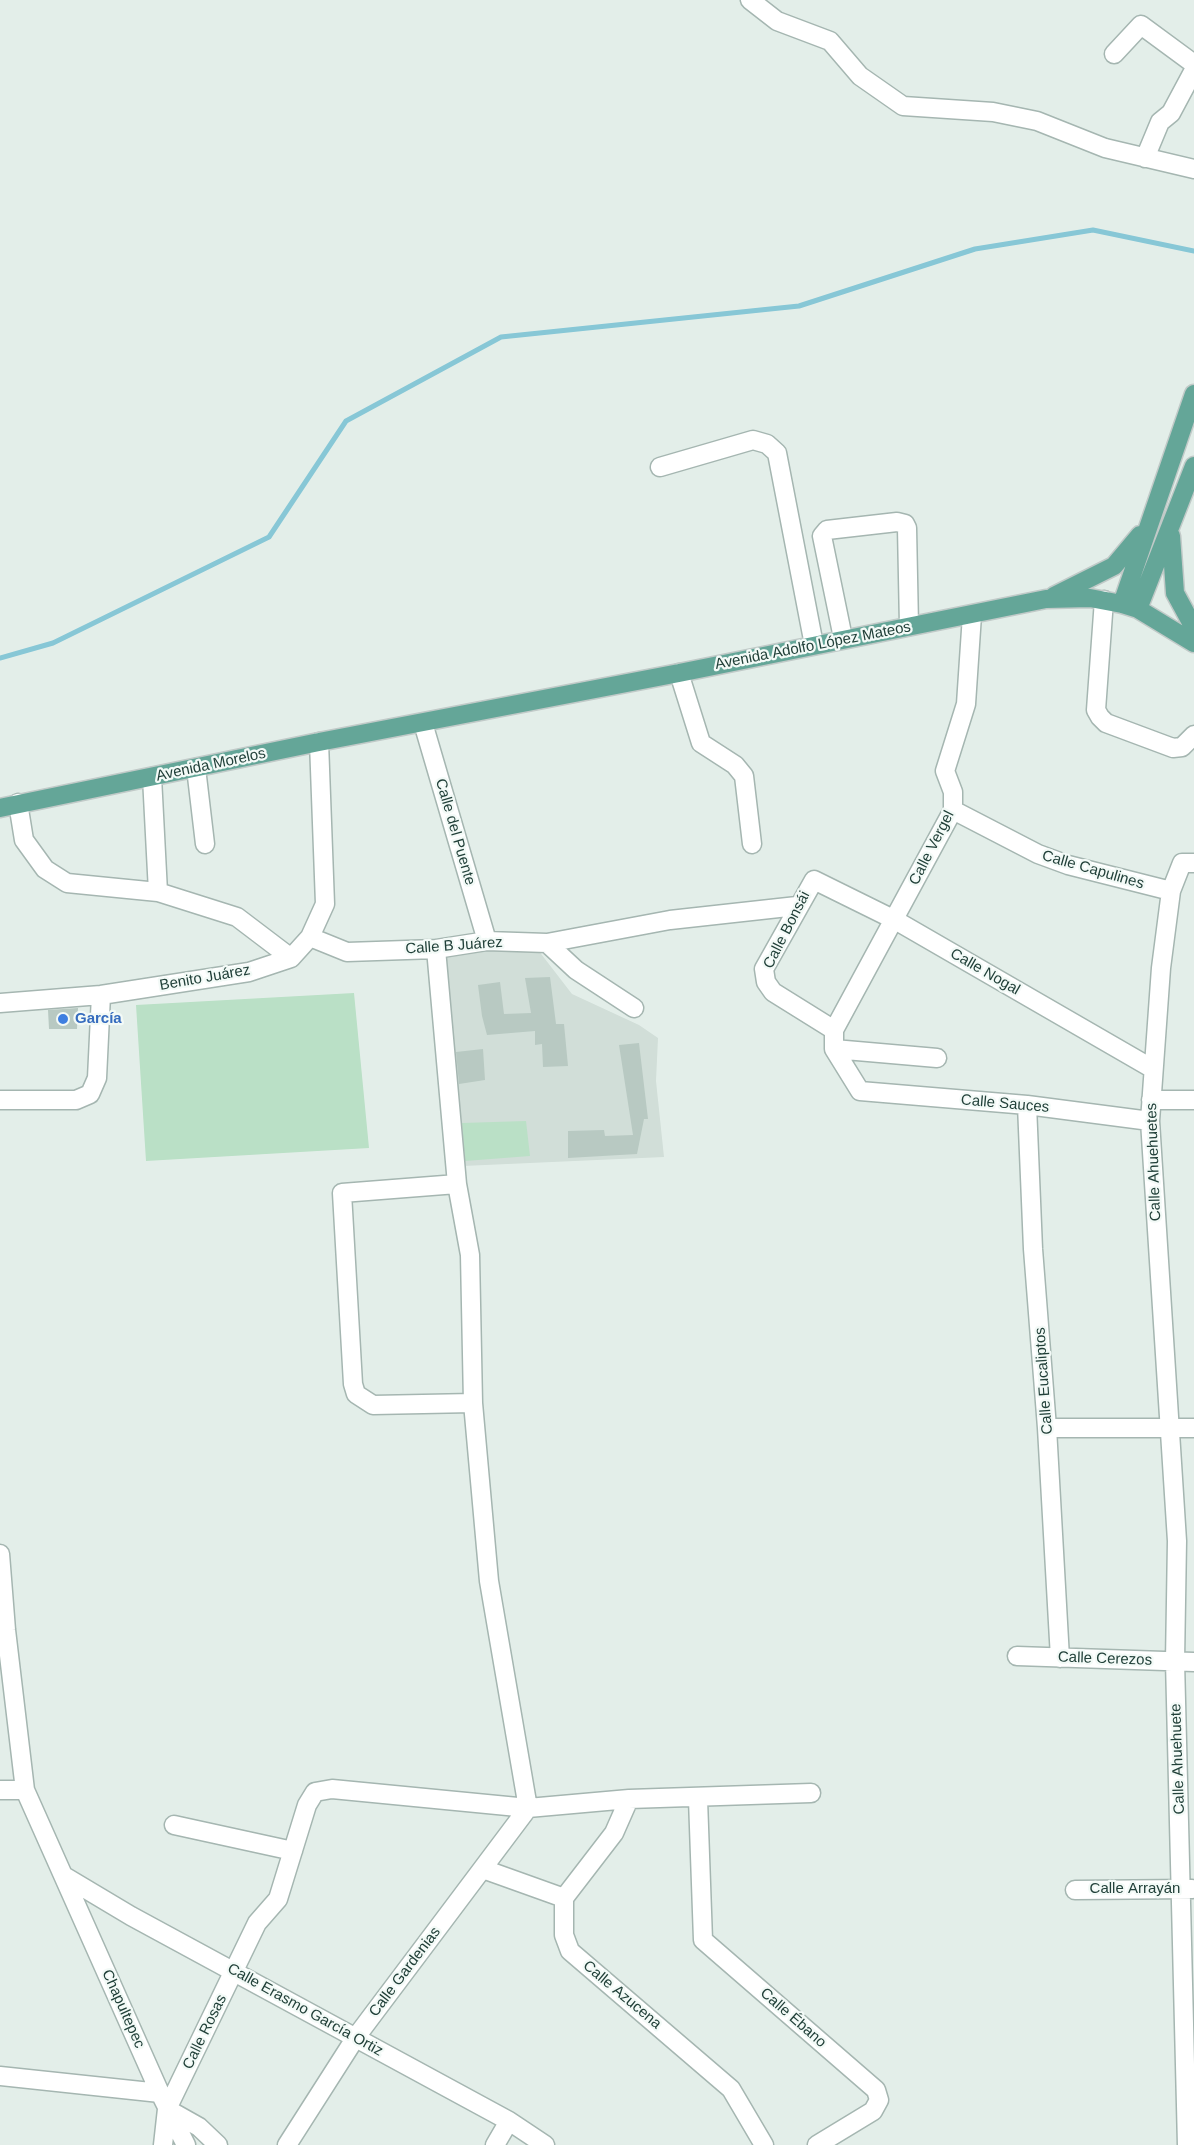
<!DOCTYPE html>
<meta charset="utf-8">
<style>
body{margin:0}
canvas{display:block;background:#e3eee9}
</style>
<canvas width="1194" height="2145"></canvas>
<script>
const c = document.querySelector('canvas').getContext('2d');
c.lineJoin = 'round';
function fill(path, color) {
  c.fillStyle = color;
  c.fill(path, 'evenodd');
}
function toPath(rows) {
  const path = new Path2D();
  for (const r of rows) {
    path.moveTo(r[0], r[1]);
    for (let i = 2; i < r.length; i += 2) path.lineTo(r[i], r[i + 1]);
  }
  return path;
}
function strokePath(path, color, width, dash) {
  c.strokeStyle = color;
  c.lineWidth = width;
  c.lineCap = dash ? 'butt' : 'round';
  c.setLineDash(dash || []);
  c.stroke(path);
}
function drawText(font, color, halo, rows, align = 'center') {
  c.font = font + ' Helvetica,sans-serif';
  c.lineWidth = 4.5;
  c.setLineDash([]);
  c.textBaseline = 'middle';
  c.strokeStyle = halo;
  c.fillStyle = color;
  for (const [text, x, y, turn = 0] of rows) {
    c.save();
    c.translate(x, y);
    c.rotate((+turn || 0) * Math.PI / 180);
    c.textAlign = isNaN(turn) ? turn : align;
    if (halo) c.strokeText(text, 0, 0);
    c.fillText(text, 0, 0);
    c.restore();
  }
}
fill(toPath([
 [535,946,572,994,639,1025,658,1038,656,1081,664,1157,463,1166,443,954]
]), '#d1ded8');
fill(toPath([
 [354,993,369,1148,146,1161,136,1005],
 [526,1121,530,1156,465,1161,462,1123]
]), '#bae0c6');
strokePath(toPath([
 [0,658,53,643,269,537,346,421,501,337,799,306,975,249,1093,230,1194,251]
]), '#87c7d6', 5);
fill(toPath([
 [550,977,556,1024,564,1024,568,1066,543,1067,542,1044,535,1045,535,1031,487,1035,482,1016,478,985,500,982,504,1014,531,1013,525,978],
 [78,1008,77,1029,49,1029,48,1010],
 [639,1043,648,1119,644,1119,637,1154,568,1158,568,1131,604,1130,605,1136,633,1135,619,1045],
 [483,1049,485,1080,459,1084,456,1052]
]), '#b8c9c2');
const minor = toPath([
 [750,0,777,21,830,41,860,76,903,106,993,112,1037,121,1105,148,1194,169],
 [1114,54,1141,25,1194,64],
 [1145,158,1160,122,1171,113,1194,70],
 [660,467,753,440,767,444,777,453,814,645],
 [1104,600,1096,710,1100,717,1106,723,1173,748,1182,747,1194,735],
 [972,615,966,704,945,771,953,792,953,810,834,1030,834,1049,860,1091,1027,1105,1150,1121],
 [843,638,822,536,827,530,897,522,905,524,907,528,909,626],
 [679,673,701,743,735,765,744,776,752,844],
 [423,723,487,941],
 [196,768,205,844],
 [152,777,158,892],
 [18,803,24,840,45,869,67,883,158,892,237,917,291,958],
 [953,810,1038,854,1068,865,1171,891],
 [310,937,347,952,436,949,487,941,547,943,670,920,797,906],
 [547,943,576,970,634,1008],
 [0,1003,101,995,249,972,291,958,310,937,325,904,319,742],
 [834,1030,773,992,766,982,764,969,814,880,895,920,1153,1069],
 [834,1049,937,1058],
 [0,1100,76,1100,90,1094,97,1078,101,995],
 [1151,1100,1194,1100],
 [1027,1105,1033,1249,1047,1428,1060,1658],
 [457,1184,342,1193,353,1384,356,1394,373,1405,473,1403],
 [1047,1428,1194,1428],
 [0,1554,6,1630,25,1790,160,2093,186,2145],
 [1017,1656,1194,1662],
 [0,1790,25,1790],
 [698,1799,703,1940,876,2090,879,2100,873,2111,817,2145],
 [174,1825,293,1851],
 [483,1869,564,1898,564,1935,570,1951,731,2089,764,2145],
 [64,1876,131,1916,509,2121,545,2145],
 [1075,1890,1192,1889],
 [564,1898,614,1833,629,1799],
 [0,2076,160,2093],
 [167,2109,199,2127,218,2145],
 [163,2145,167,2109,257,1923,278,1899,307,1805,315,1792,332,1789,528,1808,629,1799,811,1793],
 [287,2145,356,2037,528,1808,489,1581,473,1403,470,1255,457,1184,436,949],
 [495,2145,509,2121],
 [1187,2145,1175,1661,1177,1541,1150,1121,1161,968,1171,891,1182,863,1194,863]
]);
const major = toPath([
 [1171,536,1175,593,1194,628],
 [1054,596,1114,566,1140,535],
 [1122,604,1194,394],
 [1138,609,1194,466],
 [0,808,319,742,679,673,1046,599,1090,598,1122,604,1138,609,1194,643]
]);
strokePath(minor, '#a5b6b1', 21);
strokePath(major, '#c1cac8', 21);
strokePath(minor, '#fff', 18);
strokePath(major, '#64a698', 18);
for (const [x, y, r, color] of [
 [63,1019,6,"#3f7fe0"]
]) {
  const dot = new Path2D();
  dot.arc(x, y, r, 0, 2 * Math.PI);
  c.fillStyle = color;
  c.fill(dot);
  strokePath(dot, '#f3faf7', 2);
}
drawText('15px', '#214039', '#f3faf7', [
 ["Avenida Adolfo López Mateos",813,646,-11],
 ["Avenida Morelos",211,765,-12],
 ["Calle del Puente",455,832,74],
 ["Calle Vergel",932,848,-63],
 ["Calle Capulines",1093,870,16],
 ["Calle Bonsái",787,930,-63],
 ["Calle B Juárez",454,946,-4],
 ["Calle Nogal",985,972,30],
 ["Benito Juárez",205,978,-10],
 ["Calle Sauces",1005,1104,5],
 ["Calle Ahuehuetes",1154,1162,-92],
 ["Calle Eucaliptos",1044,1381,-94],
 ["Calle Cerezos",1105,1659,2],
 ["Calle Ahuehuete",1178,1759,-92],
 ["Calle Arrayán",1135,1889],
 ["Calle Gardenias",405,1972,-53],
 ["Calle Azucena",622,1995,40],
 ["Chapultepec",123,2009,66],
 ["Calle Erasmo García Ortiz",305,2010,29],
 ["Calle Ébano",793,2018,41],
 ["Calle Rosas",205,2032,-64]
]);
drawText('bold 15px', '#366cbe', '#f3faf7', [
 ["García",75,1019]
], 'left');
</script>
